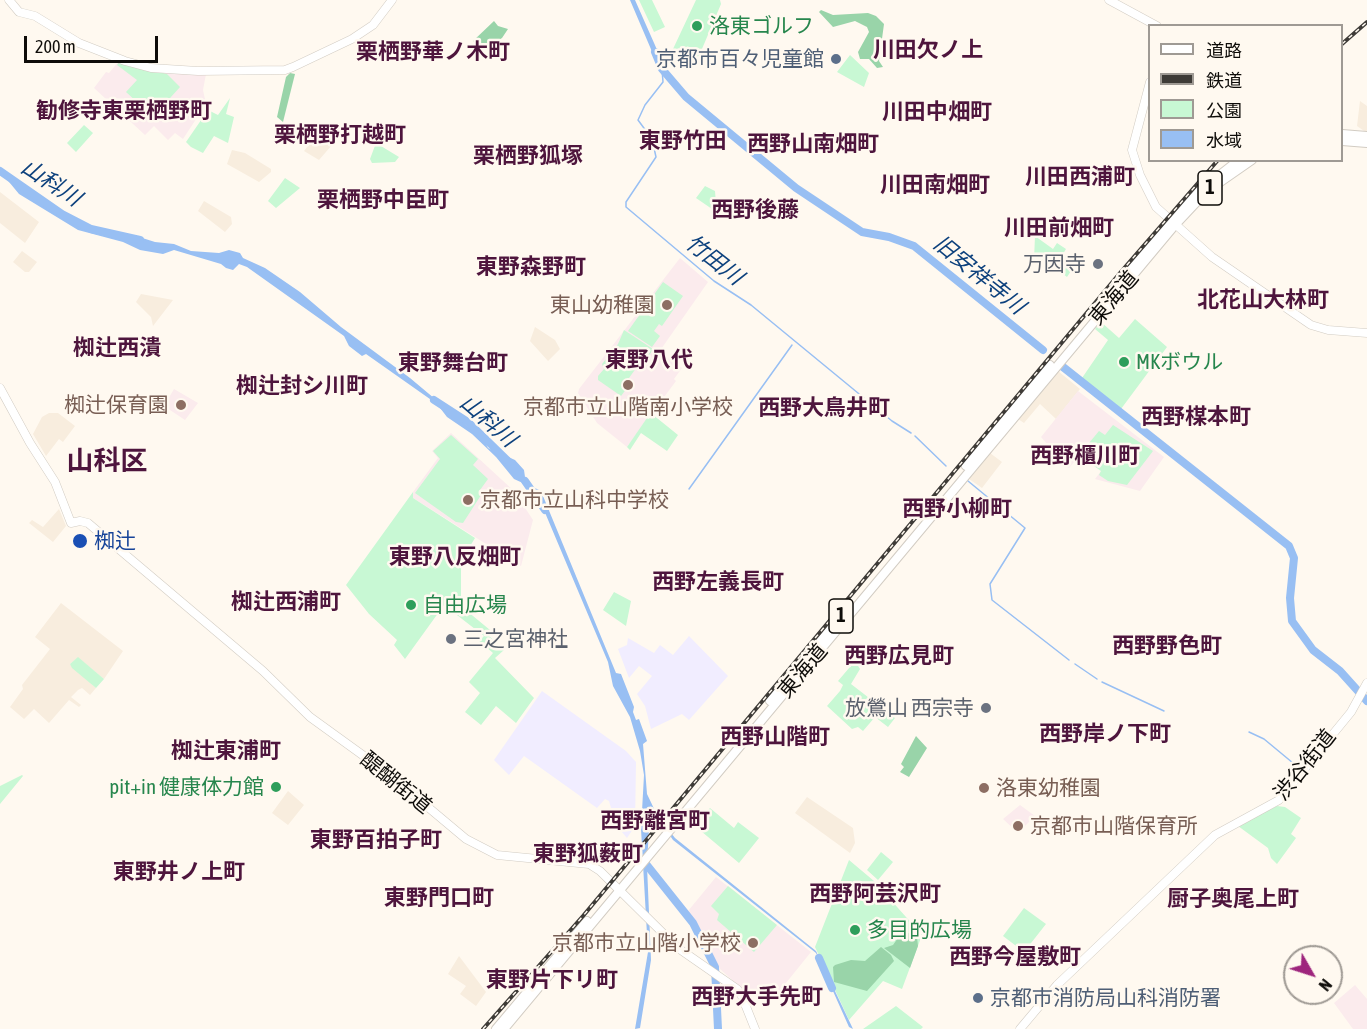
<!DOCTYPE html>
<meta charset="utf-8">
<style>
body{margin:0}
#map{position:relative;width:1367px;height:1029px;overflow:hidden;background:#fff9f0;font-family:"Asap Condensed","Noto Sans JP",sans-serif}
canvas{display:block}
.legend{position:absolute;left:1148px;top:24px;width:195px;height:138px;box-sizing:border-box;background:#fff9f0;border:2px solid #9f9a94;margin:0;padding:8px 10px;list-style:none;font-size:18px;color:#0e0c09}
.legend li{display:flex;align-items:center;gap:12px;height:30px}
.legend b{width:30px;border:2px solid #9f9a94}
.north{position:absolute;left:1283px;top:945px;width:60px;height:60px;box-sizing:border-box;background:#fff9f0;border:2px solid #9f9a94;border-radius:50%;rotate:129deg;font-size:16px;font-weight:700;line-height:24px;text-align:center;color:#0e0c09}
.north::after{content:'';display:block;margin:auto;width:21px;height:27px;background:#9e257d;clip-path:polygon(50% 0,100% 100%,50% 72%,0 100%)}
.scale{position:absolute;left:24px;top:36px;width:134px;height:27px;box-sizing:border-box;border:3px solid #0e0c09;border-top:0;padding-left:8px;font-size:18px;line-height:21px;white-space:nowrap;color:#0e0c09;-webkit-text-stroke:4px #fff9f0;paint-order:stroke}
</style>
<div id="map">
<canvas width="1367" height="1029"></canvas>
<ul class="legend">
<li><b style="height:8px;background:#fff"></b>道路</li>
<li><b style="height:8px;background:#3e3b37"></b>鉄道</li>
<li><b style="height:16px;background:#c8f8d4"></b>公園</li>
<li><b style="height:16px;background:#98bff3"></b>水域</li>
</ul>
<div class="north">N</div>
<div class="scale">200 m</div>
</div>
<script>
const c = document.querySelector('canvas').getContext('2d');
c.lineJoin = 'round';
function fill(path, color) {
  c.fillStyle = color;
  c.fill(path, 'evenodd');
}
function toPath(rows) {
  const path = new Path2D();
  for (const r of rows) {
    path.moveTo(r[0], r[1]);
    for (let i = 2; i < r.length; i += 2) path.lineTo(r[i], r[i + 1]);
  }
  return path;
}
function strokePath(path, color, width, dash) {
  c.strokeStyle = color;
  c.lineWidth = width;
  c.lineCap = dash ? 'butt' : 'round';
  c.setLineDash(dash || []);
  c.stroke(path);
}
function drawText(font, color, halo, rows, align = 'center') {
  c.font = font + ' "Asap Condensed","Noto Sans JP",sans-serif';
  c.lineWidth = 5;
  c.setLineDash([]);
  c.textBaseline = 'middle';
  c.strokeStyle = halo;
  c.fillStyle = color;
  for (const [text, x, y, turn = 0] of rows) {
    c.save();
    c.translate(x, y);
    c.rotate((+turn || 0) * Math.PI / 180);
    c.textAlign = isNaN(turn) ? turn : align;
    if (halo) c.strokeText(text, 0, 0);
    c.fillText(text, 0, 0);
    c.restore();
  }
}
fill(toPath([
 [1360,101,1367,106,1367,133,1357,126],
 [317,134,332,145,319,160,304,151],
 [232,150,245,153,271,169,271,172,259,182,227,164],
 [0,192,39,222,25,243,0,223],
 [204,201,231,217,232,224,225,232,198,211],
 [22,251,37,262,29,272,25,272,13,262],
 [141,294,173,300,153,326,151,317,136,302],
 [535,327,555,340,560,349,548,361,530,341],
 [1058,371,1080,389,1056,419,1040,404,1024,423,1018,419],
 [49,413,58,413,75,426,63,442,59,439,46,456,33,434,42,417],
 [990,453,1002,462,982,488,969,479],
 [59,509,66,526,53,542,29,523,32,520,43,527],
 [61,603,123,651,104,679,78,658,70,664,96,688,90,695,82,688,78,690,71,697,81,705,79,707,69,700,49,723,34,709,24,719,10,707,23,689,22,685,50,649,35,637],
 [288,791,304,805,288,825,272,813],
 [807,797,853,828,855,843,850,853,795,813],
 [459,956,486,992,476,1006,460,994,466,986,448,974]
]), '#f8edde');
fill(toPath([
 [689,636,728,676,689,720,682,714,651,729,645,706,637,694,652,676,639,666,629,678,618,649,627,645,628,638,654,653,660,645,673,655],
 [542,691,626,751,636,762,635,826,627,838,616,825,609,801,605,799,597,808,524,756,509,775,494,760]
]), '#f1edff');
fill(toPath([
 [119,61,206,74,203,90,206,104,183,139,175,133,168,140,154,126,145,135,94,88,106,72,109,73],
 [680,258,708,282,659,352,682,368,674,379,676,381,627,447,597,423,578,393,579,389],
 [174,389,198,403,185,420,164,406],
 [1078,391,1164,457,1140,491,1095,479,1101,471,1079,456,1069,468,1067,467,1041,437],
 [451,433,514,491,533,520,521,566,413,498,413,492,438,458,432,451],
 [1020,805,1035,816,1018,833,1003,819],
 [716,877,811,952,769,1004,740,987,720,969,688,911],
 [1355,985,1367,999,1367,1029,1353,1029,1334,1003]
]), '#fbebed');
fill(toPath([
 [639,0,652,0,665,27,654,32],
 [696,0,720,0,721,4,699,56,690,58,673,49],
 [850,55,869,73,864,87,837,72],
 [119,62,167,74,180,87,152,118,149,114,146,117,134,105,137,102,126,92,137,80,117,65],
 [230,98,226,114,234,117,228,143,214,136,203,153,191,147,186,142,208,110,218,115],
 [84,125,93,133,76,152,67,143],
 [376,143,399,157,395,162,372,163,370,159],
 [285,178,300,188,276,208,268,201],
 [705,186,715,191,716,203,712,209,696,198],
 [1035,236,1053,249,1057,243,1066,249,1063,254,1075,265,1067,277,1053,266,1049,272,1034,260],
 [663,282,683,296,662,326,659,324,654,331,660,336,652,347,628,331],
 [1135,319,1167,347,1121,409,1082,378,1108,340,1095,329,1101,322,1119,338],
 [624,330,653,349,647,359,644,357,624,385,627,388,621,396,598,380,598,376,604,369,602,364,618,344],
 [652,414,678,435,667,451,641,433,630,450,627,447,647,418,649,419],
 [1113,425,1153,451,1127,485,1108,481,1099,475,1101,471,1079,455,1099,431,1105,435],
 [451,435,478,459,473,465,488,479,480,490,483,492,463,523,456,522,415,493,440,459,433,451],
 [413,492,413,498,475,538,461,561,461,600,467,611,490,630,487,634,504,650,495,658,534,698,516,723,496,706,481,725,465,712,480,693,469,682,493,653,479,641,484,636,444,605,405,659,394,645,397,640,369,614,346,585],
 [614,592,631,601,626,626,603,610],
 [78,657,104,679,96,688,72,668,70,664],
 [855,661,860,669,851,684,895,718,888,727,875,717,863,731,858,727,852,729,827,706,840,691,843,685,838,681],
 [22,775,23,776,0,804,0,786],
 [1277,806,1285,807,1301,818,1291,834,1296,838,1277,864,1271,858,1268,848,1238,826],
 [710,808,734,828,738,822,759,838,739,863,695,826],
 [881,852,893,862,878,880,867,870],
 [849,860,874,881,922,935,902,989,883,981,849,1020,815,947],
 [728,886,777,925,754,952,717,920,719,914,711,906],
 [1024,908,1046,924,1024,952,1003,936],
 [896,1006,923,1027,921,1029,863,1029]
]), '#c8f8d4');
fill(toPath([
 [821,10,833,15,868,13,876,16,884,24,879,61,883,67,877,68,869,59,860,59,858,52,869,32,867,27,855,21,833,27,819,12],
 [494,21,498,26,508,29,502,38,482,50,473,41],
 [290,73,295,74,283,122,277,117,286,77],
 [916,736,927,748,909,777,900,772,904,767,901,764],
 [909,933,917,937,918,946,910,968,884,948,893,945,900,935],
 [881,947,891,955,894,961,867,991,834,982,833,967,835,965,851,960,865,961]
]), '#99d4a9');
fill(toPath([
 [630,0,635,0,662,61,656,61],
 [0,167,18,180,33,197,48,207,55,207,60,216,71,217,76,225,97,234,121,239,136,236,155,242,174,244,191,251,219,253,229,250,240,253,243,258,265,268,300,292,341,327,410,378,484,440,488,448,515,460,524,470,525,477,533,487,539,490,543,496,616,673,621,674,634,707,633,712,636,720,639,719,647,741,643,744,647,794,657,815,675,838,816,951,853,1029,849,1027,816,953,673,840,650,806,647,866,651,960,640,1028,635,1029,648,952,641,829,644,775,640,751,630,717,613,686,608,662,538,496,525,484,514,479,496,457,472,434,447,417,437,404,366,354,362,356,349,346,344,336,247,267,239,264,233,270,226,268,221,264,174,250,163,254,140,250,123,242,78,230,19,194,0,171]
]), '#98bff3');
strokePath(toPath([
 [662,69,663,82,645,105,638,120,652,139,656,157,626,202,626,207,714,281,751,305,892,421,911,433],
 [915,436,946,466],
 [968,481,1025,528,990,584,992,600,1069,660],
 [689,489,792,345],
 [1075,664,1097,679],
 [1102,682,1164,711],
 [1249,732,1264,739,1299,768]
]), '#98bff3', 1.5);
strokePath(toPath([
 [655,52,662,69,686,97,796,188,862,232,889,237,914,246,1043,350],
 [0,171,62,214,91,229,140,240],
 [1063,367,1289,546,1294,558,1290,598,1292,621,1313,650,1340,671,1367,701],
 [434,400,468,422,509,462],
 [525,481,545,510],
 [646,864,693,923,715,967,718,1029],
 [819,958,832,988]
]), '#98bff3', 8);
const major = toPath([
 [9,0,19,12,35,16,79,43,125,61,151,68,198,71,285,70,293,67,352,39,373,25,392,0],
 [1109,0,1157,26],
 [1150,82,1132,150,1140,175,1156,207,1212,257,1311,325,1328,330,1367,333],
 [0,388,30,443,55,482,71,523,80,521,88,523,263,671,310,717,386,772,466,839,497,855,589,864,600,871,678,948,737,989,741,994,755,1029],
 [1020,1029,1057,985,1215,835,1279,800,1351,712,1367,683]
]);
const highway = toPath([
 [1342,134,1367,136],
 [1342,141,1367,143],
 [1103,302,1193,196,1239,160],
 [966,466,1050,365],
 [770,701,837,621],
 [496,1029,587,921],
 [504,1029,1175,225,1206,192,1252,160]
]);
strokePath(major, '#d2ccc3', 9);
strokePath(highway, '#d2ccc3', 10);
strokePath(major, '#fff', 8);
strokePath(highway, '#fff', 8);
const rail = toPath([
 [1342,44,1367,22],
 [483,1029,583,916,1120,273,1218,160]
]);
strokePath(rail, '#3e3b37', 4);
strokePath(rail, '#fff9f0', 1.5, [4.5]);
for (const [x, y, r, color] of [
 [697,26,6,"#2e9e5b"],
 [836,59,6,"#5c6f8a"],
 [1098,264,6,"#6b7280"],
 [667,305,6,"#8d6e63"],
 [1124,362,6,"#2e9e5b"],
 [628,385,6,"#8d6e63"],
 [181,405,6,"#8d6e63"],
 [468,500,6,"#8d6e63"],
 [80,541,8,"#1a4fb4"],
 [411,605,6,"#2e9e5b"],
 [451,639,6,"#6b7280"],
 [986,708,6,"#6b7280"],
 [276,787,6,"#2e9e5b"],
 [984,788,6,"#8d6e63"],
 [1018,826,6,"#8d6e63"],
 [855,930,6,"#2e9e5b"],
 [753,943,6,"#8d6e63"],
 [978,998,6,"#5c6f8a"]
]) {
  const dot = new Path2D();
  dot.arc(x, y, r, 0, 2 * Math.PI);
  c.fillStyle = color;
  c.fill(dot);
  strokePath(dot, '#fff9f0', 2);
}
for (const [x, y, w] of [
 [1210,188,24],
 [841,616,24]
]) {
  const box = new Path2D();
  box.roundRect(x - w / 2, y - 17, w, 34, 4.5);
  c.fillStyle = '#fff9f0';
  c.fill(box);
  strokePath(box, '#0e0c09', 1.5);
}
drawText('bold 20px', '#0e0c09', null, [
 ["1",1210,188],
 ["1",841,616]
]);
drawText('21px', '#27864d', '#fff9f0', [
 ["洛東ゴルフ",709,26],
 ["MKボウル",1136,362],
 ["自由広場",423,605],
 ["pit+in 健康体力館",264,787,"right"],
 ["多目的広場",867,930]
], 'left');
drawText('21px', '#4e5e75', '#fff9f0', [
 ["京都市百々児童館",824,59],
 ["京都市消防局山科消防署",990,998,"left"]
], 'right');
drawText('21px', '#5b616d', '#fff9f0', [
 ["万因寺",1086,264],
 ["三之宮神社",463,639,"left"],
 ["放鶯山 西宗寺",974,708]
], 'right');
drawText('21px', '#0e0c09', '#fff9f0', [
 ["東海道",1114,298,-50],
 ["東海道",803,671,-50],
 ["渋谷街道",1305,765,-51],
 ["醍醐街道",396,783,39]
]);
drawText('21px', '#785e54', '#fff9f0', [
 ["東山幼稚園",655,305],
 ["椥辻保育園",169,405],
 ["京都市立山階南小学校",628,407,"center"],
 ["京都市立山科中学校",480,500,"left"],
 ["洛東幼稚園",996,788,"left"],
 ["京都市山階保育所",1030,826,"left"],
 ["京都市立山階小学校",741,943]
], 'right');
drawText('21px', '#164399', '#fff9f0', [
 ["椥辻",94,541]
], 'left');
drawText('bold 22px', '#4e153d', '#fff9f0', [
 ["川田欠ノ上",928,50],
 ["栗栖野華ノ木町",433,52],
 ["勧修寺東栗栖野町",124,111],
 ["川田中畑町",937,112],
 ["栗栖野打越町",340,135],
 ["東野竹田",683,141],
 ["西野山南畑町",813,144],
 ["栗栖野狐塚",528,156],
 ["川田西浦町",1080,177],
 ["川田南畑町",935,185],
 ["栗栖野中臣町",383,200],
 ["西野後藤",755,210],
 ["川田前畑町",1059,228],
 ["東野森野町",531,267],
 ["北花山大林町",1263,300],
 ["椥辻西潰",117,348],
 ["東野八代",649,360],
 ["東野舞台町",453,363],
 ["椥辻封シ川町",302,386],
 ["西野大鳥井町",824,408],
 ["西野楳本町",1196,417],
 ["西野櫃川町",1085,456],
 ["西野小柳町",957,509],
 ["東野八反畑町",455,557],
 ["西野左義長町",718,582],
 ["椥辻西浦町",286,602],
 ["西野野色町",1167,646],
 ["西野広見町",899,656],
 ["西野岸ノ下町",1105,734],
 ["西野山階町",775,737],
 ["椥辻東浦町",226,751],
 ["西野離宮町",655,821],
 ["東野百拍子町",376,840],
 ["東野狐薮町",588,854],
 ["東野井ノ上町",179,872],
 ["西野阿芸沢町",875,894],
 ["東野門口町",439,898],
 ["厨子奥尾上町",1233,899],
 ["西野今屋敷町",1015,957],
 ["東野片下リ町",552,980],
 ["西野大手先町",757,997]
]);
drawText('italic 22px', '#0d417d', '#fff9f0', [
 ["山科川",51,183,33],
 ["竹田川",714,260,38],
 ["旧安祥寺川",979,275,39],
 ["山科川",488,421,41]
]);
drawText('bold 27px', '#4e153d', '#fff9f0', [
 ["山科区",107,461]
]);
</script>
